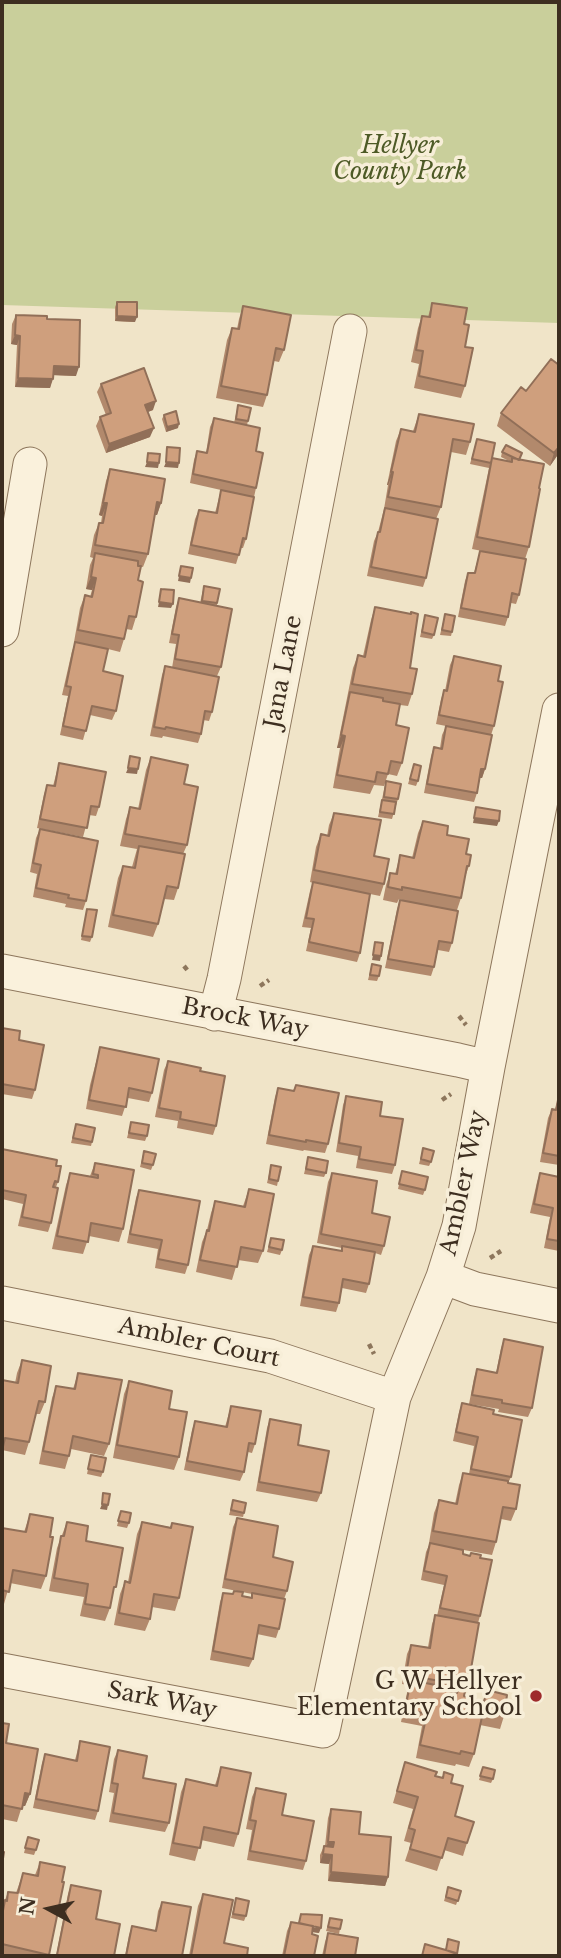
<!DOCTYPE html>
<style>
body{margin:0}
#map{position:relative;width:561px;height:1958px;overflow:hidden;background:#f0e4c8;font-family:"Libre Baskerville",serif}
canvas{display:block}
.frame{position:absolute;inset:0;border:4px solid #3d2e20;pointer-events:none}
.north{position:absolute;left:14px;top:1874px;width:70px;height:70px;-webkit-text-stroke:5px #f7eed8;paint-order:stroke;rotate:278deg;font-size:19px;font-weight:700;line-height:28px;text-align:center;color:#3d2e20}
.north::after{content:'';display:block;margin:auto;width:24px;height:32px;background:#3d2e20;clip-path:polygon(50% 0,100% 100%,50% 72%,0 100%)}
</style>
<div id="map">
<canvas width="561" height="1958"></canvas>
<div class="frame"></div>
<div class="north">N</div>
</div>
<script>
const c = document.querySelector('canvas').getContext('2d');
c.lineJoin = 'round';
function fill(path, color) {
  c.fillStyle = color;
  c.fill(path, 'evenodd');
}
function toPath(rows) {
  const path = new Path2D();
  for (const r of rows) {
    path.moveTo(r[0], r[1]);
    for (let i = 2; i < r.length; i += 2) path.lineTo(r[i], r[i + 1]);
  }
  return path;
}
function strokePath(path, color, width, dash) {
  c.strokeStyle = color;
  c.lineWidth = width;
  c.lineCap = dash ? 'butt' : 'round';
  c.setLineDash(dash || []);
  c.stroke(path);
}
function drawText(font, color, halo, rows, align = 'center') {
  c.font = font + ' "Libre Baskerville",serif';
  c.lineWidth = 7;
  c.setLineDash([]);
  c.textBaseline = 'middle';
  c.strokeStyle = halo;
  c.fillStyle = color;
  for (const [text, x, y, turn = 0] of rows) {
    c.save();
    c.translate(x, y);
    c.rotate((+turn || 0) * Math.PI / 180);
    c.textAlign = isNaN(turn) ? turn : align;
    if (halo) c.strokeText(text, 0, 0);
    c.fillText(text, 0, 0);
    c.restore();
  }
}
fill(toPath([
 [2,2,559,2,559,323,2,305]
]), '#c9cf9b');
const street = toPath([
 [2,630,30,464],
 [2,971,458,1060,488,1067],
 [215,1014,224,979,350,331],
 [443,1277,475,1289,559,1306],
 [2,1303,270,1356,394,1397],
 [2,1670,323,1731,394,1397,443,1277,459,1226,488,1067,559,710]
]);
strokePath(street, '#8d765c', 35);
strokePath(toPath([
 [184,966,189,972],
 [260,986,269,980],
 [459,1016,466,1025],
 [442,1100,451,1094],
 [490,1258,501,1251],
 [369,1344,374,1354]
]), '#8d765c', 4.5, [5, 3.5]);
strokePath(street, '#faf1dc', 33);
fill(toPath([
 [117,302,135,322,115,321,115,307],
 [432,303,464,324,465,386,461,398,414,388,419,364,411,362,418,328,422,316,428,317],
 [243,306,284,350,279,362,274,361,267,395,263,407,216,398,227,340,232,328,237,329,239,319],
 [16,315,47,319,76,376,53,375,50,388,15,387,17,345,11,344,12,324],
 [101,384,153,410,148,412,150,437,106,453,96,426,100,417,106,415,97,392],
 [526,391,559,453,550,466,497,426,501,413],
 [238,405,248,421,247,425,256,451,256,488,254,497,246,539,243,548,241,548,236,564,188,554,195,519,199,510,215,513,221,490,190,483,194,460,197,451,206,453,210,427,214,418,234,423],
 [419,414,470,442,466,455,451,452,441,507,436,519,426,578,423,587,367,576,374,541,378,532,384,509,388,485,387,485,396,441,401,429,413,431],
 [164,415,178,428,166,432,162,419],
 [477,439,491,461,511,462,501,457,502,452,519,460,529,547,525,559,519,595,516,604,511,603,508,617,505,626,458,617,465,581,468,573,474,573,480,551,502,555,472,549,489,468,470,464],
 [110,469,161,503,157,515,155,515,148,554,143,567,138,566,136,617,132,630,126,629,124,639,120,652,108,649,103,671,116,711,112,720,90,715,83,740,60,735,68,696,62,695,72,651,75,643,74,642,80,608,85,595,90,597,92,590,86,589,90,565,93,558,90,557,94,535,99,523,101,523,102,516,99,515,106,481],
 [204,586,217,603,217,606,221,667,217,676,172,668,176,644,169,643,176,607,179,598,200,603],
 [375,607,410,668,412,694,408,706,400,705,396,725,402,763,397,776,388,774,384,786,374,785,370,794,333,788,340,748,337,748,353,668,358,655,363,656,371,620],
 [445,614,452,632,451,636,440,635],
 [425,615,434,635,432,639,420,637],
 [454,656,498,681,494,726,491,735,485,769,482,778,480,778,477,793,474,802,424,793,431,756,434,747,440,748,442,735,446,726,451,727,436,724,441,699,444,690,445,691,450,665],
 [165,666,212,712,209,721,203,720,201,734,198,743,163,736,162,738,150,736,162,675],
 [151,757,184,784,187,845,183,854,178,888,174,900,164,899,158,924,153,937,108,927,118,878,123,866,132,867,137,849,120,846,126,819,130,807,138,809,146,770],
 [59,763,99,807,96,816,89,815,83,837,37,828,44,794,47,785,53,786],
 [414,764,418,781,416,786,408,784],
 [386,781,398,799,392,819,378,817],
 [334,813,374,856,384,884,380,896,370,894,360,953,357,962,306,951,311,928,302,927,310,891,313,883,310,882,316,847,321,834,327,836,329,825],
 [423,821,447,835,466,854,469,866,465,877,461,898,457,910,452,943,449,952,438,950,434,967,431,976,385,968,397,909,400,900,410,902,399,899,397,903,383,900,386,885,390,873,395,874,400,855,412,858,418,833],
 [40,829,86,901,83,910,65,907,66,904,33,897,37,874,30,872,36,838],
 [87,909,92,937,90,942,81,940],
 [372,964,379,976,377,981,368,980],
 [2,1028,19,1040,35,1090,32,1099,2,1094],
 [100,1047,152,1093,149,1102,128,1098,122,1116,86,1109,90,1085],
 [168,1061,200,1071,216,1126,213,1135,177,1128,178,1121,155,1117,164,1070],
 [296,1085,328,1144,325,1153,304,1150,303,1151,266,1144,275,1097,278,1088,293,1091],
 [559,1095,559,1165,540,1162,548,1118,552,1109,555,1110],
 [346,1096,380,1116,395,1165,392,1174,356,1168,358,1156,336,1152,343,1105],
 [131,1122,147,1136,145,1141,127,1138],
 [76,1124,92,1142,91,1146,71,1143],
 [423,1148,431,1162,429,1166,419,1164],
 [2,1149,56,1166,58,1182,56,1187,51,1223,48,1232,18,1226,23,1204,2,1199],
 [144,1151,153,1165,151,1170,140,1167],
 [308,1157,326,1173,324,1177,304,1174],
 [95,1163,123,1229,119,1242,89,1236,83,1254,52,1249,66,1185,70,1173,90,1176],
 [271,1165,278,1181,277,1186,267,1183],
 [402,1171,425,1190,423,1195,398,1189],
 [332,1173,372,1213,384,1246,381,1255,375,1253,369,1284,366,1293,342,1288,339,1303,336,1312,300,1306,309,1255,313,1246,341,1251,342,1248,317,1243,328,1182],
 [540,1173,559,1177,559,1251,544,1248,550,1217,530,1213,537,1182],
 [249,1189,263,1251,258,1263,238,1260,232,1280,196,1272,202,1242,207,1230,211,1213,215,1201,243,1206],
 [139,1190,188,1265,185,1274,155,1268,158,1249,127,1243,136,1198],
 [271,1238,282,1250,280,1255,267,1252],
 [504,1339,532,1408,528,1417,498,1412,499,1409,469,1404,474,1378,477,1369,496,1373,501,1348],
 [22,1360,45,1402,40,1414,36,1414,29,1442,25,1455,2,1450,17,1373],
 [78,1373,109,1444,104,1456,71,1449,65,1469,39,1464,52,1398,56,1386,73,1389],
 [129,1381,169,1409,179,1457,174,1470,113,1458,124,1394],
 [462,1403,493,1414,511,1477,508,1483,516,1509,511,1521,501,1519,496,1542,492,1555,458,1549,463,1554,470,1556,471,1553,480,1558,480,1616,478,1623,468,1686,464,1696,483,1701,487,1690,504,1716,500,1729,480,1725,474,1754,469,1767,456,1764,455,1766,416,1758,422,1726,401,1722,407,1693,409,1685,402,1684,407,1654,411,1645,428,1647,432,1624,435,1615,437,1616,444,1585,421,1580,426,1552,430,1543,429,1543,434,1513,439,1500,455,1504,459,1485,463,1473,469,1474,474,1446,453,1441,459,1412],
 [231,1406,255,1444,252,1453,248,1452,244,1472,240,1481,184,1470,192,1430,195,1421,225,1427],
 [270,1419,298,1445,321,1493,317,1502,256,1491,267,1428],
 [91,1455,103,1472,101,1477,87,1474],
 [233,1500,244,1513,243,1517,229,1515],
 [121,1511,129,1523,127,1528,117,1526],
 [30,1514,50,1537,46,1576,41,1589,10,1583,4,1604,2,1604,2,1528,24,1532],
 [237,1518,273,1557,287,1591,284,1599,279,1629,276,1638,257,1634,253,1659,249,1667,210,1660,220,1602,223,1593,233,1594,234,1591,242,1596,251,1597,252,1594,222,1588,233,1527],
 [67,1522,86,1541,111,1599,110,1608,105,1621,80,1616,84,1597,49,1591,57,1548],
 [142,1522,170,1527,172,1523,179,1598,175,1611,152,1607,150,1619,145,1631,114,1625,120,1594,125,1581,128,1582,137,1534],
 [2,1723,6,1743,30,1794,25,1806,22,1806,17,1822,2,1819],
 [80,1741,98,1811,95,1820,33,1808,42,1763,45,1754,75,1760],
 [118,1750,143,1778,169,1823,165,1832,109,1822,114,1793,109,1792,114,1759],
 [405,1762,451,1783,455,1816,467,1843,463,1856,444,1850,437,1871,405,1861,411,1843,404,1841,413,1809,393,1803],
 [221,1767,238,1834,234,1847,201,1840,195,1861,169,1855,181,1792,186,1779,215,1785],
 [483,1767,493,1779,491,1783,479,1780],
 [256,1788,306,1861,303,1870,247,1860,252,1830,246,1829,252,1797],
 [331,1809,359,1834,388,1877,385,1886,328,1881,329,1864,320,1863,320,1855,324,1846,325,1846,328,1818],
 [28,1837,36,1850,34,1855,24,1853],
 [40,1862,62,1882,64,1882,49,1956,2,1956,2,1908,8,1892,16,1893,23,1873,35,1875],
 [71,1885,114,1956,56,1956,68,1894],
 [448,1887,461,1891,456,1905,444,1901],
 [203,1894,224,1943,247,1956,189,1956,198,1906],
 [236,1898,246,1916,244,1921,231,1918],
 [162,1902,182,1956,125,1956,129,1935,132,1926,155,1931,158,1911],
 [301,1914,319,1933,312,1932,314,1956,282,1956,287,1931,291,1922,298,1924],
 [330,1918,340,1929,339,1934,326,1931],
 [328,1933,355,1956,322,1956,325,1942]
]), '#b2896c');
fill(toPath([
 [117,316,137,317,135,322,115,321],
 [15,335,20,336,17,345,11,344],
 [54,366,79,367,76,376,51,375],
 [18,378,53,379,50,388,15,387],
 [156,401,153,410,142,414,145,405],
 [179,424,178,428,166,432,167,427],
 [154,428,150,437,106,453,109,444],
 [559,447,559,453,550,466,554,453],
 [147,462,159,463,158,468,145,467],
 [166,462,179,463,178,468,164,467],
 [391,472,393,472,388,485,387,485],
 [157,502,161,503,157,515,152,515],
 [103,503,107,503,102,516,99,515],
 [179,576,191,578,190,583,178,581],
 [91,577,96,578,92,590,86,589],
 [159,602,173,604,171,608,158,607],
 [341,735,345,736,340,748,337,748],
 [128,768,138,769,137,774,126,773],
 [481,769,485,769,482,778,478,778],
 [474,818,499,821,497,826,473,823],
 [373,955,381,956,380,961,372,960],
 [102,1504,108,1505,107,1510,100,1509],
 [25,1793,30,1794,25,1806,20,1806],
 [328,1842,334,1842,330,1851,325,1851],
 [323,1854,332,1855,329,1864,320,1863],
 [331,1872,388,1877,385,1886,328,1881],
 [309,1927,321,1928,319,1933,307,1931]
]), '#916f58');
const building = toPath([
 [117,302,137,302,137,317,117,316,117,302],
 [432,303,467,308,464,324,469,325,465,347,473,348,465,386,419,376,423,351,416,350,422,316,430,317,432,303],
 [243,306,291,315,284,350,276,348,267,395,221,386,232,328,239,329,243,306],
 [16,315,47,316,47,319,80,320,79,367,54,366,53,379,18,378,20,336,15,335,16,315],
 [551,359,559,365,559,447,554,453,501,413,521,387,526,391,551,359],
 [144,368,156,401,145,405,154,428,109,444,100,417,111,413,101,384,144,368],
 [238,405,251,408,248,421,236,419,238,405],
 [176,411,179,424,167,427,164,415,176,411],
 [419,414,474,424,470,442,453,439,441,507,388,497,393,472,391,472,401,429,415,432,419,414],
 [214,418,260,428,256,451,263,453,256,488,193,474,197,451,207,453,214,418],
 [477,439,495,443,491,463,472,459,477,439],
 [506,445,522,453,519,460,502,452,506,445],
 [167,447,180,448,179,463,166,462,167,447],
 [148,453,160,454,159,463,147,462,148,453],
 [492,458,512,462,512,458,544,464,539,488,540,489,529,547,477,537,492,458],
 [110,469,165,479,161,503,157,502,148,554,95,545,99,523,103,523,107,503,103,503,110,469],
 [221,490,254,497,246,539,243,538,239,555,191,545,199,510,217,513,221,490],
 [385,508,438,519,426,578,371,567,378,532,380,532,385,508],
 [480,551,526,559,519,595,512,593,508,617,461,608,468,573,475,573,480,551],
 [95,553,138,561,138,566,141,566,138,580,143,582,136,617,129,616,124,639,78,630,85,595,92,597,96,578,91,577,95,553],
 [181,566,193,568,191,578,179,576,181,566],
 [204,586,220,589,217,603,202,601,204,586],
 [161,589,174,590,173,604,159,602,161,589],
 [179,598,232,609,221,667,175,659,179,635,172,634,179,598],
 [375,607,411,614,411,612,418,614,410,668,417,669,412,694,352,684,358,655,365,657,375,607],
 [445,614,455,616,452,632,442,630,445,614],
 [425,615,438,618,434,635,422,632,425,615],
 [75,642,108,649,103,671,123,676,116,711,92,706,86,731,63,726,71,687,66,686,75,642],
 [454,656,501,666,498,681,503,682,494,726,439,715,444,690,447,691,454,656],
 [165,666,219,677,212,712,205,711,201,734,166,727,165,729,154,727,165,666],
 [350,692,383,698,383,701,400,704,396,725,409,728,402,763,391,761,388,774,377,772,375,782,337,775,345,736,341,735,350,692],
 [446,726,492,735,485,769,481,769,477,793,427,784,434,747,442,749,446,726],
 [130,756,140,758,138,769,128,768,130,756],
 [151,757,188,765,184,784,198,787,187,845,125,834,130,807,140,809,151,757],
 [59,763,106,772,99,807,91,806,87,828,40,819,47,785,55,786,59,763],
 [414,764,421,766,418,781,410,779,414,764],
 [386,781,401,784,398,799,384,797,386,781],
 [382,800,396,802,394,814,380,812,382,800],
 [476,807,500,811,499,821,474,818,476,807],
 [334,813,381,820,374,856,389,859,384,884,314,870,321,834,329,836,334,813],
 [423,821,448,826,447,835,469,839,466,854,471,855,469,866,467,866,461,898,402,887,402,890,388,887,390,873,397,874,400,855,414,858,423,821],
 [40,829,98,841,86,901,68,898,69,895,36,888,41,865,33,863,40,829],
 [139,846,185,854,178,888,167,886,158,924,113,915,123,866,135,868,139,846],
 [313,882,370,894,360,953,309,942,314,919,306,918,313,882],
 [400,900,458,911,452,943,439,941,434,967,388,959,400,900],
 [87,909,97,910,92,937,82,936,87,909],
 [375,942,383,943,381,956,373,955,375,942],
 [372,964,381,966,379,976,370,975,372,964],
 [2,1028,20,1031,19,1040,44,1045,35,1090,2,1084,2,1028],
 [100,1047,159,1059,152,1093,129,1088,126,1107,89,1100,100,1047],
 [168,1061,201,1068,200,1071,225,1076,216,1126,180,1119,181,1112,159,1108,168,1061],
 [296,1085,339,1093,328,1144,306,1140,306,1142,269,1135,278,1088,294,1091,296,1085],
 [559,1095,559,1156,543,1153,552,1109,556,1110,559,1095],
 [346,1096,382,1102,380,1116,403,1119,395,1165,359,1159,361,1147,339,1143,346,1096],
 [131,1122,149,1125,147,1136,129,1133,131,1122],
 [76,1124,95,1128,92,1142,73,1138,76,1124],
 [423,1148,434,1151,431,1162,421,1159,423,1148],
 [2,1149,57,1160,56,1166,61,1166,58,1182,55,1181,53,1187,58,1188,51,1223,22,1217,26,1195,2,1190,2,1149],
 [144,1151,156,1154,153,1165,142,1163,144,1151],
 [308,1157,328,1161,326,1173,306,1169,308,1157],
 [95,1163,134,1170,123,1229,91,1223,88,1242,57,1236,70,1173,98,1178,98,1175,93,1174,95,1163],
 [271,1165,281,1167,278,1181,269,1179,271,1165],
 [402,1171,428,1177,425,1190,399,1184,402,1171],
 [332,1173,377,1181,372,1213,390,1217,384,1246,321,1234,332,1173],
 [540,1173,559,1177,559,1241,547,1239,553,1208,534,1204,540,1173],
 [249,1189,274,1194,263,1251,241,1247,237,1267,200,1260,207,1230,209,1231,215,1201,245,1207,249,1189],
 [139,1190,200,1201,188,1265,158,1259,162,1240,130,1234,139,1190],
 [271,1238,284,1240,282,1250,269,1247,271,1238],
 [313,1246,342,1251,342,1246,375,1252,369,1284,343,1279,339,1303,303,1297,313,1246],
 [504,1339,543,1347,532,1408,502,1403,502,1400,472,1395,477,1369,497,1373,504,1339],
 [22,1360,51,1366,45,1402,39,1401,29,1442,5,1438,2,1451,2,1380,18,1383,22,1360],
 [78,1373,122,1380,109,1444,73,1436,69,1456,43,1451,56,1386,75,1389,78,1373],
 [129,1381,172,1391,169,1409,187,1412,179,1457,117,1445,129,1381],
 [462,1403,494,1410,493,1414,522,1420,511,1477,471,1469,478,1437,456,1432,462,1403],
 [231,1406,261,1411,255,1444,249,1443,244,1472,187,1461,195,1421,227,1427,231,1406],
 [270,1419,301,1425,298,1445,329,1451,321,1493,259,1482,270,1419],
 [91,1455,106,1458,103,1472,88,1469,91,1455],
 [463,1473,508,1481,508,1483,520,1485,516,1509,503,1507,496,1542,433,1531,439,1500,457,1504,463,1473],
 [103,1493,110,1494,108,1505,102,1504,103,1493],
 [233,1500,246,1503,244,1513,231,1510,233,1500],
 [121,1511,131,1513,129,1523,118,1521,121,1511],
 [30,1514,53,1518,50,1537,53,1537,46,1576,13,1570,9,1592,2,1590,2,1528,26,1532,30,1514],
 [237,1518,278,1526,273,1557,293,1562,287,1591,225,1579,237,1518],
 [67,1522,88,1526,86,1541,123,1548,116,1587,114,1587,110,1608,85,1604,88,1584,54,1578,61,1536,64,1536,67,1522],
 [142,1522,171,1528,172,1523,193,1527,179,1598,154,1594,150,1619,119,1613,125,1581,130,1583,142,1522],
 [430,1543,463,1550,463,1554,470,1556,471,1553,481,1555,480,1558,492,1560,480,1616,440,1608,447,1576,424,1571,430,1543],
 [234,1591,243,1592,242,1596,252,1598,252,1593,285,1599,279,1629,259,1625,253,1659,213,1651,223,1593,233,1594,234,1591],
 [435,1615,479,1623,468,1686,406,1675,411,1645,430,1648,435,1615],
 [411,1680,445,1687,444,1690,457,1693,458,1690,465,1691,464,1696,484,1702,487,1690,507,1695,504,1716,483,1712,474,1754,461,1751,460,1754,420,1745,427,1714,405,1709,411,1680],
 [2,1723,9,1724,6,1743,38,1749,30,1794,25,1793,22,1809,2,1805,2,1723],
 [80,1741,110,1747,98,1811,36,1799,45,1754,77,1761,80,1741],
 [118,1750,147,1756,143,1778,176,1784,169,1823,113,1813,118,1784,112,1783,118,1750],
 [405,1762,437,1772,435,1776,443,1778,444,1772,453,1775,451,1783,463,1786,455,1816,474,1822,467,1843,448,1838,442,1858,410,1849,415,1830,409,1828,418,1797,397,1791,405,1762],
 [221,1767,251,1773,238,1834,204,1827,200,1848,173,1843,186,1779,217,1786,221,1767],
 [483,1767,495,1770,493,1779,480,1776,483,1767],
 [256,1788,286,1794,282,1815,314,1821,306,1861,250,1851,256,1821,250,1820,256,1788],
 [331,1809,361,1812,359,1834,391,1837,388,1877,331,1872,332,1855,323,1854,324,1846,333,1847,334,1842,328,1842,331,1809],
 [28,1837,39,1840,36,1850,25,1848,28,1837],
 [2,1852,4,1852,2,1865,2,1852],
 [40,1862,65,1867,62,1882,64,1882,49,1955,2,1944,2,1916,5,1900,7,1901,8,1892,18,1893,23,1873,38,1876,40,1862],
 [71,1885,101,1891,96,1919,120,1924,114,1956,61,1956,57,1955,71,1885],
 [448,1887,461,1891,458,1901,446,1897,448,1887],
 [203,1894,233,1900,224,1943,248,1948,247,1956,191,1956,203,1894],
 [236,1898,249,1901,246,1916,233,1914,236,1898],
 [162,1902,191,1907,182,1956,126,1956,132,1926,156,1931,162,1902],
 [301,1914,322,1915,321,1928,299,1923,301,1914],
 [330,1918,342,1920,340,1929,328,1927,330,1918],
 [291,1922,313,1926,312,1934,318,1936,314,1956,284,1956,291,1922],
 [328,1933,358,1938,355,1956,324,1956,328,1933],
 [448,1939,459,1942,457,1954,446,1950,448,1939],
 [425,1944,456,1953,455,1956,422,1956,425,1944]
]);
fill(building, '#cf9f7d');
strokePath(building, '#916f58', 2);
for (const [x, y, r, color] of [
 [536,1696,7,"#9e2a2b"]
]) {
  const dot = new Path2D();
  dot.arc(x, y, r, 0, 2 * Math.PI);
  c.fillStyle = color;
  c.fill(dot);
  strokePath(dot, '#f7eed8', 2.5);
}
drawText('italic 23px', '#4d5a26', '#f7eed8', [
 ["Hellyer",400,147],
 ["County Park",400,173]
]);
drawText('23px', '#3d2e20', '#f7eed8', [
 ["Jana Lane",284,672,-79],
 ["Brock Way",245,1019,11],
 ["Ambler Way",464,1183,-78],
 ["Ambler Court",199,1343,12],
 ["Sark Way",162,1701,11]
]);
drawText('23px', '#3d2e20', '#f7eed8', [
 ["G W Hellyer",522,1683],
 ["Elementary School",522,1709]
], 'right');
</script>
